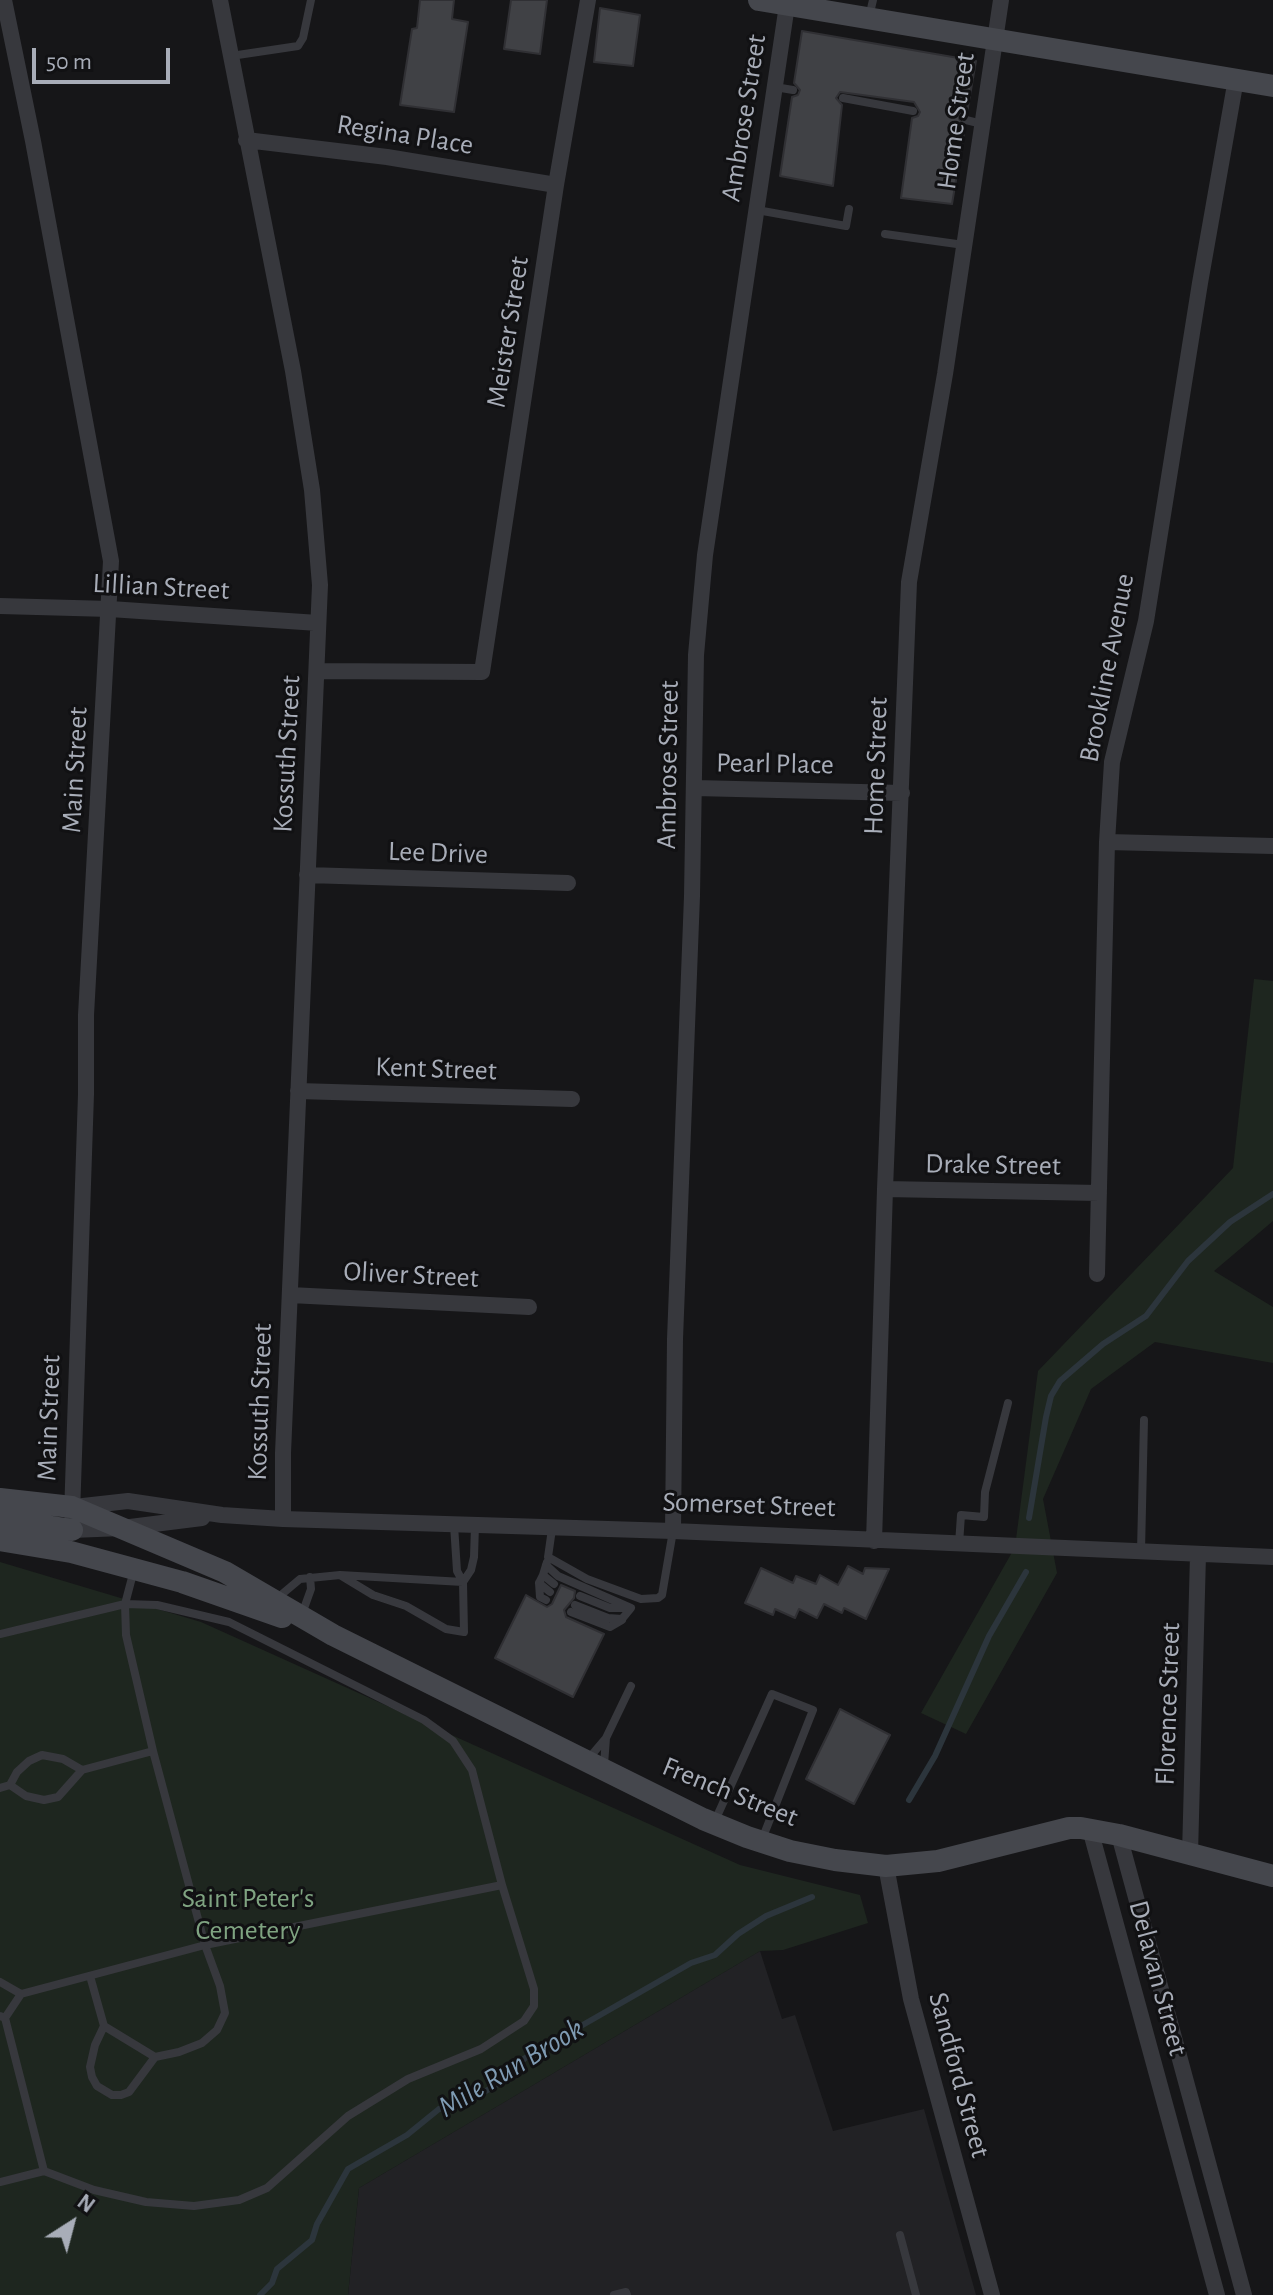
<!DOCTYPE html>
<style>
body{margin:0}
#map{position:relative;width:1273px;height:2295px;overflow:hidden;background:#161618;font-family:"Alegreya Sans",sans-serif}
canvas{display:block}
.north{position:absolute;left:32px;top:2183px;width:80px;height:80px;-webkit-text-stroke:6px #111113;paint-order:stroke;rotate:36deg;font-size:22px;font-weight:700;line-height:32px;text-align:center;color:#a8adb8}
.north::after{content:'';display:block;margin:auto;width:28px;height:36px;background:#a8adb8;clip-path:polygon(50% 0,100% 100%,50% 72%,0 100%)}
.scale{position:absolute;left:32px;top:48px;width:138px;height:36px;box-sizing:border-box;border:4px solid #a8adb8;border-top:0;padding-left:10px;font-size:24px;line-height:28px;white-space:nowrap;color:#a8adb8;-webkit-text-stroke:6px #111113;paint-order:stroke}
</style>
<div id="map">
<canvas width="1273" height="2295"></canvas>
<div class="north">N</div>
<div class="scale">50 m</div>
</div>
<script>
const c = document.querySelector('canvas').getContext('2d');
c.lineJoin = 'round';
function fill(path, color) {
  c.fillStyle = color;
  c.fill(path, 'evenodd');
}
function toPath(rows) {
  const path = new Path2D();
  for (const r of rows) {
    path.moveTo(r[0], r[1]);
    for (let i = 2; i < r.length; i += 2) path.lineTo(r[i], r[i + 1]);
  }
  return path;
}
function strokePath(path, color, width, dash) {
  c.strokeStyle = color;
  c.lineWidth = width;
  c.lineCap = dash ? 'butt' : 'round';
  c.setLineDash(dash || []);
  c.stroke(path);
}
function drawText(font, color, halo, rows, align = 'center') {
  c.font = font + ' "Alegreya Sans",sans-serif';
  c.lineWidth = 6;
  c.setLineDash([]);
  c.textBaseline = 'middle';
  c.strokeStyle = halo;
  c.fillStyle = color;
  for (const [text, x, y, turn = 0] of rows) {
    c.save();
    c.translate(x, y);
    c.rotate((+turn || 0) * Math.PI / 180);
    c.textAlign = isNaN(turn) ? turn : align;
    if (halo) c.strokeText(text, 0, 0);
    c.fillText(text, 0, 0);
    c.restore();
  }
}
fill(toPath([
 [760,1951,782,2019,795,2015,833,2131,924,2109,976,2295,348,2295,359,2188]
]), '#222225');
fill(toPath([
 [1254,979,1273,981,1273,1221,1214,1271,1273,1307,1273,1363,1155,1342,1091,1389,1043,1499,1057,1573,966,1734,921,1713,1015,1547,1038,1371,1233,1168],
 [0,1562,201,1622,740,1865,860,1895,868,1923,783,1950,760,1951,359,2188,348,2295,0,2295]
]), '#1e261f');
strokePath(toPath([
 [1029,1518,1046,1417,1051,1396,1060,1381,1103,1344,1146,1316,1188,1261,1230,1222,1273,1194],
 [909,1800,935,1756,989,1636,1026,1572],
 [260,2295,272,2283,277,2269,312,2240,317,2224,348,2169,407,2135,439,2109,471,2100,499,2083,525,2058,691,1963,715,1955,738,1934,766,1916,812,1897]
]), '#2c353c', 6);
const building = toPath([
 [420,0,454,0,452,19,468,22,454,112,400,105,412,29,417,28,420,0],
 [511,0,547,0,540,54,504,49,511,0],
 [600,8,640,15,633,66,594,62,600,8],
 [802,31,976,61,967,113,962,115,959,119,965,127,952,204,901,198,912,118,918,116,920,112,914,102,840,92,836,98,842,105,833,186,780,176,792,97,798,95,800,90,794,83,802,31],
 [848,1566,863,1574,865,1568,889,1569,866,1619,844,1608,842,1613,824,1604,817,1618,799,1609,795,1618,775,1609,773,1615,745,1603,761,1568,793,1583,796,1576,816,1584,820,1575,838,1585,848,1566],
 [561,1585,575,1591,574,1598,564,1610,566,1617,604,1634,573,1697,495,1658,526,1595,547,1607,552,1604,561,1585],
 [840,1709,890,1735,854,1804,806,1779,840,1709]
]);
fill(building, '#404145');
strokePath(building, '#303034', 2);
strokePath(toPath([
 [869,17,873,0],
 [231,56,298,46,303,38,311,0],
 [775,87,793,90],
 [843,98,913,111],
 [966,120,982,124],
 [757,210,846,226,849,209],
 [885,234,964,245],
 [454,1525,457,1571,463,1582,471,1570,474,1557,475,1525],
 [552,1529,548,1557,587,1579,641,1599,658,1598,662,1595,673,1531],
 [959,1544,961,1515,984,1517,985,1492,1008,1403],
 [1141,1551,1144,1420],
 [547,1562,543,1575,554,1584],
 [546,1565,558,1576,631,1608,622,1619,608,1618,575,1605],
 [543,1575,539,1583,550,1592],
 [539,1583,540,1597,546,1600],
 [580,1596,610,1608,628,1608],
 [275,1600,300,1579,340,1575,373,1595,406,1606,446,1629,464,1632,463,1582,340,1575],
 [571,1612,610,1627,622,1620],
 [302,1614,311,1589,310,1577],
 [0,1634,125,1604,134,1570],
 [606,1738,631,1686],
 [589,1758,606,1738,604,1765],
 [10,1785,26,1796,44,1800,58,1797,82,1770,153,1751,126,1635,125,1604,157,1605,229,1622,424,1720,453,1741,472,1770,502,1885,205,1945,220,1986,225,2013,217,2030,202,2043,179,2052,155,2057,129,2092,121,2095,112,2095,97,2086,92,2077,90,2067,95,2045,104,2026,90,1976],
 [0,1788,10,1785,17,1772,29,1761,42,1755,63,1759,82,1770],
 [714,1823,772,1694,813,1710,761,1842],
 [0,1982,21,1994],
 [0,2016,5,2018,21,1994,205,1945,153,1751],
 [5,2018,44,2171],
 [104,2026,155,2057],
 [0,2182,44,2171,94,2190,146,2202,194,2206,239,2200,267,2188,348,2116,408,2079,481,2049,524,2021,534,2006,534,1989,502,1885],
 [900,2235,916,2295],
 [614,2295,626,2292,627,2295]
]), '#37383d', 8);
strokePath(toPath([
 [4,0,33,141,111,561,86,1015,86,1094,72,1515],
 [220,0,293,371,312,490,320,585,283,1453,283,1519],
 [246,140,387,157,556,185],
 [0,606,110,609,318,623],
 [317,671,482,672,556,185,588,0],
 [695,788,902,793],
 [1107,842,1273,846],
 [307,875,568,883],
 [298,1091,572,1099],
 [885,1189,1099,1193],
 [1097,1274,1107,842,1112,762,1146,621,1200,283,1236,79],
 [290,1295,529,1307],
 [74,1507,128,1501,222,1515,283,1519,673,1531,1273,1557],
 [72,1530,122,1528,202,1518],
 [673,1531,675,1339,692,896,696,655,705,555,787,5],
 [874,1541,885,1189,909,582,945,374,1001,0],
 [1090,1829,1217,2295],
 [1119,1835,1244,2295],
 [1190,1854,1198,1555],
 [886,1866,911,1999,992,2295]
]), '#37383d', 16);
strokePath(toPath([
 [759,0,1273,86],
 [0,1499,72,1507,225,1572,333,1635,703,1819,747,1837,790,1851,835,1860,886,1866,938,1861,1069,1828,1081,1828,1119,1835,1273,1876],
 [0,1519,72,1530],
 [0,1540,71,1552,134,1569,182,1582,282,1617]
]), '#45474d', 22);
drawText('28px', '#a8adb8', '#111113', [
 ["Ambrose Street",744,118,-81],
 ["Home Street",956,121,-82],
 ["Regina Place",405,135,9],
 ["Meister Street",508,332,-81],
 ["Lillian Street",161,587,3],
 ["Brookline Avenue",1107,668,-79],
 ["Kossuth Street",287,754,-87],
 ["Pearl Place",775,764,1],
 ["Ambrose Street",668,765,-89],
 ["Home Street",876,766,-88],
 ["Main Street",75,770,-87],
 ["Lee Drive",438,853,2],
 ["Kent Street",436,1069,2],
 ["Drake Street",993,1165,1],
 ["Oliver Street",411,1275,3],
 ["Kossuth Street",260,1402,-88],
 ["Main Street",49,1418,-88],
 ["Somerset Street",749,1505,2],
 ["Florence Street",1168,1704,-88],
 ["French Street",730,1792,22],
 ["Delavan Street",1158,1978,75],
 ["Sandford Street",959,2075,75]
]);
drawText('28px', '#7fa381', '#111113', [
 ["Saint Peter's",248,1899],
 ["Cemetery",248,1931]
]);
drawText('italic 30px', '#7f9bb3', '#111113', [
 ["Mile Run Brook",511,2068,-31]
]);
</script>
